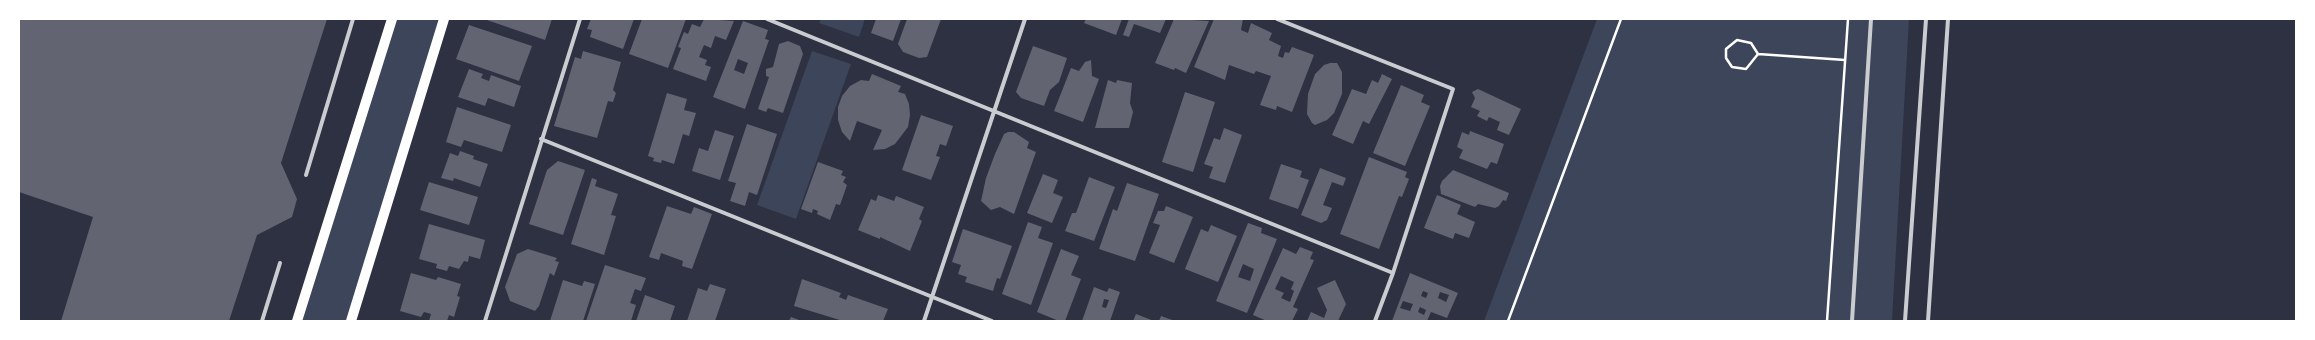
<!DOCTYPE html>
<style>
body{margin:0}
#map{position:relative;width:2315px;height:340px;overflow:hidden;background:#2d3142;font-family:Rubik,sans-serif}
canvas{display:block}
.frame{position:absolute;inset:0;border:20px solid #fff;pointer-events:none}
</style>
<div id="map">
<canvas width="2315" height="340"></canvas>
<div class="frame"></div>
</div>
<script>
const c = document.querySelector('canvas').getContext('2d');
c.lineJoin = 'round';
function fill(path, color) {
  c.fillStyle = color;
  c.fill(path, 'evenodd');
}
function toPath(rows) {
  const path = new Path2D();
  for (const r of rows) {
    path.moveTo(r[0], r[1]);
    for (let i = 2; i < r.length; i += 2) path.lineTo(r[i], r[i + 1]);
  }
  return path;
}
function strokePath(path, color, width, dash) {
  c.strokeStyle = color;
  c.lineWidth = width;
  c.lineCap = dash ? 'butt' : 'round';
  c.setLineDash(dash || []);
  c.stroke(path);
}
fill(toPath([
 [394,19,443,19,348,321,301,321],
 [821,19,865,19,859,37,819,23],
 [1597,19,1909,19,1892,321,1484,321],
 [812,51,851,64,796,219,757,205]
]), '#3c4559');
fill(toPath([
 [19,19,327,19,281,163,297,199,292,217,257,235,229,321,61,321,93,217,19,192],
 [484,19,552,19,545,40],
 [591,19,634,19,623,49,590,37,592,30,587,29],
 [642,19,686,19,668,68,629,54],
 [704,19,734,21,726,40,715,36,711,48,704,45,699,57,707,60,705,65,711,67,706,81,673,69,681,48,678,47,684,32,688,34,692,24,700,27],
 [876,19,901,19,893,41,871,33],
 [907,19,941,19,927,57,919,58,903,52,898,44],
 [1086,19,1122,19,1116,35,1084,23],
 [1129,19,1166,19,1160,33,1134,24,1129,37,1123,35],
 [1174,19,1209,21,1186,73,1175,68,1174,70,1155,63],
 [1214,19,1243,19,1241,30,1248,33,1251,23,1272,33,1269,40,1281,46,1278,56,1283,58,1285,52,1289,53,1292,47,1314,55,1292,112,1277,106,1276,110,1260,105,1271,76,1256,71,1254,74,1229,65,1225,80,1194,67],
 [743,21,768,30,765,39,769,40,745,109,713,97],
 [738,59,748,63,744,74,734,70],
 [469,25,532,46,519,81,456,59],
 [788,41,800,46,803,54,783,113,768,108,766,112,758,109,769,77,766,76,766,69,773,67,779,44],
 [1033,46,1067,58,1059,82,1050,90,1044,106,1021,98,1016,92],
 [583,51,621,62,613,90,616,93,613,102,608,101,597,138,554,126,575,57,581,59],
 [1091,60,1092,76,1099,79,1083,122,1054,111,1071,68,1079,71,1085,62],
 [1330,63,1337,63,1342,72,1342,94,1334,113,1327,120,1315,125,1312,123,1307,114,1308,94,1315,74,1324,65],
 [469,69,483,74,481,78,489,81,491,75,521,86,514,107,488,98,485,106,458,97],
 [872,74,901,86,898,92,905,94,909,104,910,115,908,127,895,144,885,149,873,150,882,130,857,121,850,141,842,132,838,120,838,107,842,96,850,86,861,80,869,81],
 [1382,74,1392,79,1369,124,1363,121,1353,144,1332,135,1352,89,1366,94,1372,80,1378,83],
 [1108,80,1116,83,1117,80,1132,83,1130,103,1133,112,1129,128,1095,128],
 [1401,85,1424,95,1421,102,1430,106,1405,166,1373,153],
 [1478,89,1521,109,1509,135,1497,130,1500,122,1489,117,1487,121,1477,116,1480,111,1471,107,1475,98,1472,92],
 [1185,92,1215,102,1193,172,1162,162],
 [667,93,687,99,684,110,696,113,689,136,683,134,674,164,662,160,661,163,653,161,654,158,648,156],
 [457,107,511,125,502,152,464,140,461,147,446,142],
 [921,115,953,126,946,146,940,144,936,156,940,157,931,180,902,170],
 [747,124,777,134,757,195,749,192,745,206,730,201,736,183,728,181],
 [1224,128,1242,135,1225,183,1209,178,1213,167,1204,164,1214,138,1220,140],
 [715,130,734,136,720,180,692,171,699,148,708,151],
 [1470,131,1504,144,1497,164,1491,162,1487,169,1459,158,1463,150,1457,147,1462,132,1469,135],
 [1008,132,1014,132,1029,142,1027,148,1036,152,1014,214,1000,207,991,210,981,201,986,178,995,154,1004,134],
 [460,151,474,156,473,159,488,164,480,187,454,178,453,181,441,178,450,153,458,156],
 [1369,157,1407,172,1405,177,1409,179,1402,197,1399,196,1379,249,1340,234],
 [558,161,585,170,563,235,529,224,547,170],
 [818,162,843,171,841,175,846,177,843,182,847,185,840,205,836,204,830,220,817,214,818,211,813,209,812,213,801,209],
 [1281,164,1302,171,1300,177,1309,180,1298,209,1269,199],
 [1320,168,1346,178,1343,186,1332,182,1323,205,1332,208,1327,220,1321,223,1301,215],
 [1453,170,1509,193,1506,201,1503,200,1499,206,1495,208,1478,204,1475,207,1441,194,1440,186,1442,181],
 [1043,174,1058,180,1053,193,1063,197,1052,223,1027,213],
 [1089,177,1115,187,1094,241,1065,231,1072,213,1076,213],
 [592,178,597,180,595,186,618,194,611,215,616,216,604,255,571,244],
 [429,182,478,197,469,225,420,210],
 [1127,183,1159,194,1135,261,1099,249,1113,209,1117,211],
 [878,195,894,201,896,196,924,207,919,219,922,221,910,251,880,237,880,239,858,230,871,199,876,201],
 [1437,195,1461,205,1457,214,1475,222,1469,238,1455,233,1453,239,1424,228],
 [667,206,691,214,694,207,712,214,692,269,682,266,683,261,661,253,659,260,649,257],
 [1166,206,1193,217,1174,263,1149,253,1160,225,1153,223,1158,211,1164,211],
 [1028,222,1042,227,1038,238,1053,243,1031,305,1002,294],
 [1248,223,1262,228,1261,233,1277,239,1247,313,1216,301],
 [1243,264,1254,269,1250,281,1238,277],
 [429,224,485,240,480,259,469,256,468,262,464,261,459,269,449,266,447,271,436,268,437,264,419,259],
 [1211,225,1237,236,1218,282,1185,269,1201,229,1208,232],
 [963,229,1012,246,1000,279,997,278,993,291,965,282,967,277,958,274,961,265,952,262],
 [1300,247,1313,252,1310,259,1314,260,1293,307,1298,309,1292,321,1267,321,1253,315,1283,248,1296,254],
 [1281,276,1294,282,1291,289,1294,291,1290,302,1281,298,1284,293,1275,289],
 [528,249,557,258,555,261,559,262,554,276,550,273,539,306,535,311,510,301,505,287,517,254],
 [1061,249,1079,256,1071,275,1081,279,1065,321,1059,321,1037,312],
 [605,265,646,278,641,291,635,289,630,303,636,305,631,321,586,321],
 [411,273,436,280,438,277,461,284,457,296,460,297,454,317,449,315,447,321,429,321,431,314,424,312,421,317,400,311],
 [1410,273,1458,293,1447,318,1431,312,1427,321,1392,321],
 [1423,291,1428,293,1426,298,1421,296],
 [1440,292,1449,295,1446,302,1438,298],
 [1403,301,1413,304,1410,311,1400,308],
 [1420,307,1426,310,1424,315,1418,312],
 [802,279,841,293,839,297,846,300,848,295,888,309,883,321,843,321,794,306],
 [563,280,582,286,584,281,595,284,583,321,550,321],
 [1335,280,1346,304,1338,321,1307,321,1311,312,1324,318,1327,310,1317,288],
 [710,284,726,289,715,321,687,321,698,288,707,291],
 [1094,287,1107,292,1109,288,1120,292,1110,321,1082,321],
 [1104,299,1109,300,1106,308,1102,307],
 [645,295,675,306,670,321,636,321],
 [1136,314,1154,321,1133,321],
 [1161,316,1175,321,1159,321],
 [791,317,802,321,789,321]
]), '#626471');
strokePath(toPath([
 [1758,54,1746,69,1732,67,1726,58,1726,49,1737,40,1751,43,1758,54,1845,60],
 [1508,321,1621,19],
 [1827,321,1848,19]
]), '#fff', 2.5);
strokePath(toPath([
 [767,19,1393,273],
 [1277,19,1453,89,1393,273,1375,321],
 [541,139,992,321],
 [306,175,353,19],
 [262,321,280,263],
 [485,321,580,19],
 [924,321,1025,19],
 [1852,321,1871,19],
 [1905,321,1926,19],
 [1928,321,1948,19]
]), '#caccd0', 4);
strokePath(toPath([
 [297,321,392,19],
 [351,321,444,19]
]), '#fff', 10);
</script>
